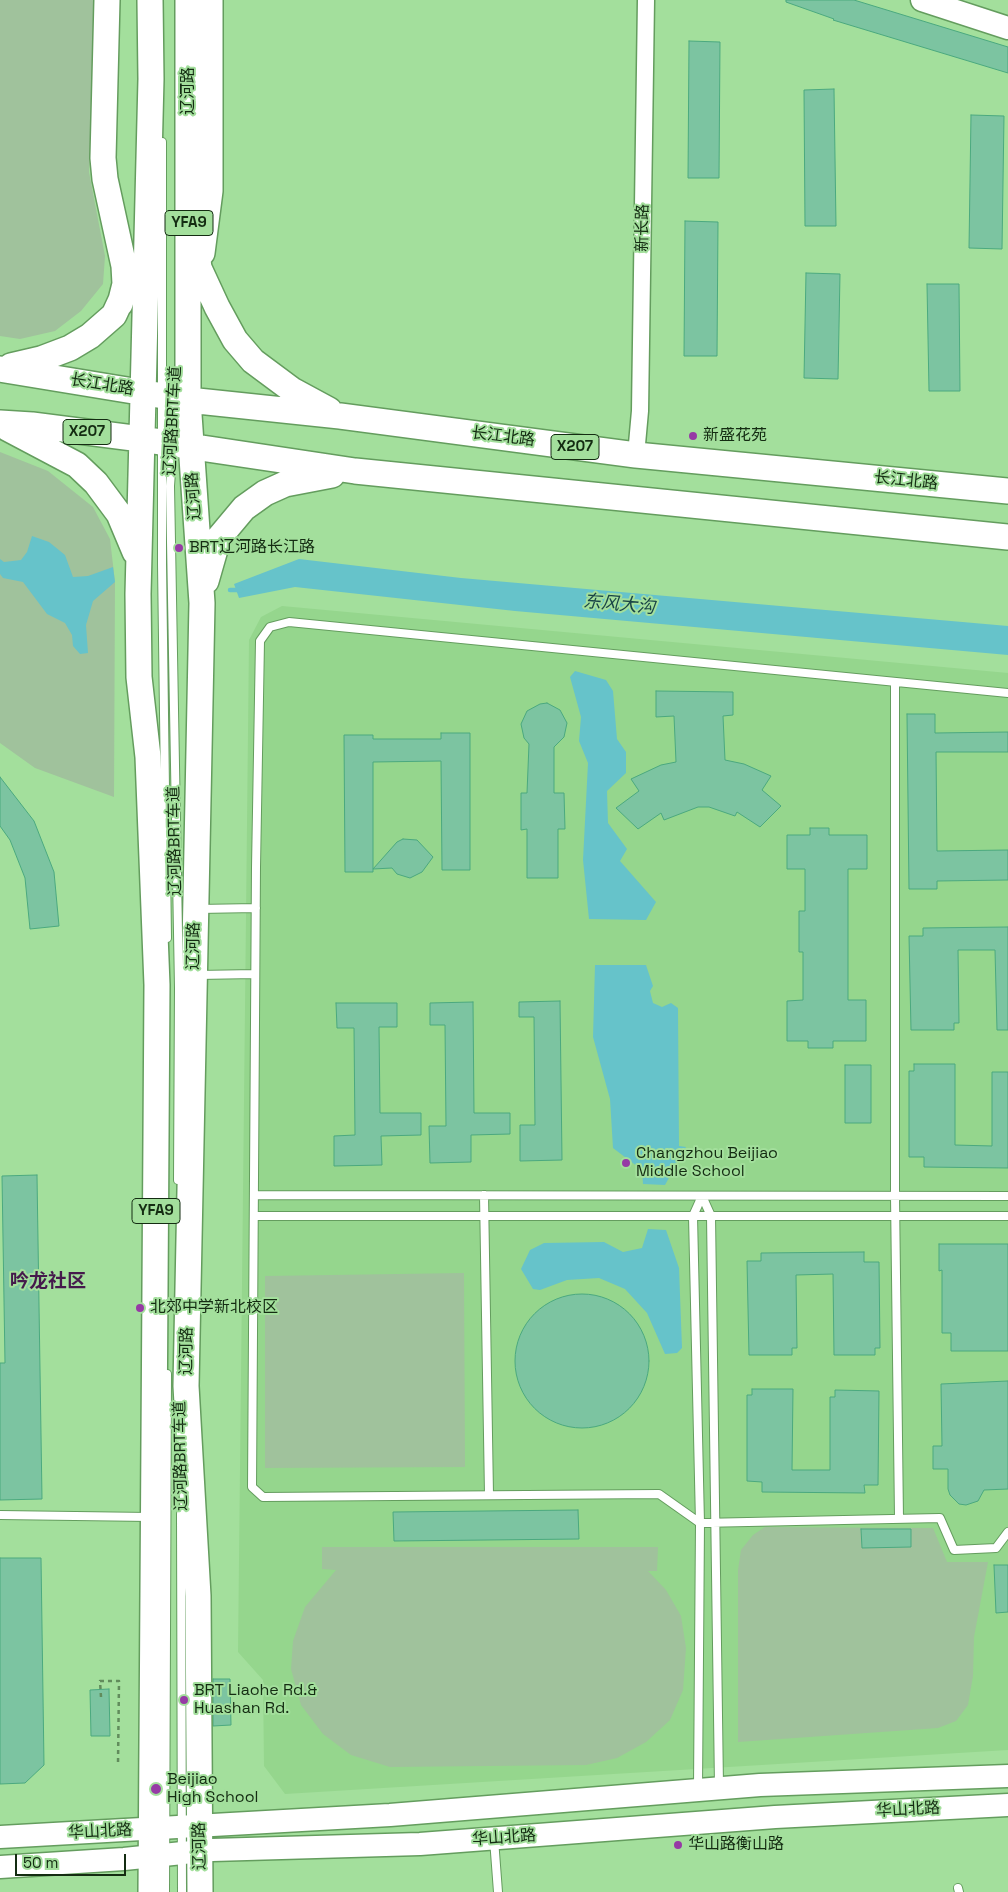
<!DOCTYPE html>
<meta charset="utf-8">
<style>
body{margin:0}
#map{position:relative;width:1008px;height:1892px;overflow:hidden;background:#a3df9c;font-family:"Space Grotesk",sans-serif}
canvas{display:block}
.scale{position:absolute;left:15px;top:1854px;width:111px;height:22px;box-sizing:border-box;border:2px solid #142c12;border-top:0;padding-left:6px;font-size:15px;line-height:18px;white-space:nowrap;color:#142c12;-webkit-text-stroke:4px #a3df9c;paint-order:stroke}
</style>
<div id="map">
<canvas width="1008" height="1892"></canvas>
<div class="scale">50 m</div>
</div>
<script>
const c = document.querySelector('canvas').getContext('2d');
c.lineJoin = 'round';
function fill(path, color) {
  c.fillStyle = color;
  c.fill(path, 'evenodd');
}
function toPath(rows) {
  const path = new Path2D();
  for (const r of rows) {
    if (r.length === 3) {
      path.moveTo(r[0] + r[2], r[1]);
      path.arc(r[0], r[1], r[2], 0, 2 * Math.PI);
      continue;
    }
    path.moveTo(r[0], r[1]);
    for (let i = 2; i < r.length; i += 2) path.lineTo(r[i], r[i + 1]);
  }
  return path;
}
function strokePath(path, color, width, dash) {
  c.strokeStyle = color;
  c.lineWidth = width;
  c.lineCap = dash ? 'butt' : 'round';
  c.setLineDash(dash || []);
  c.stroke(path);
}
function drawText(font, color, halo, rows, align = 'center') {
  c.font = font + ' "Space Grotesk","Noto Sans SC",sans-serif';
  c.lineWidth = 4;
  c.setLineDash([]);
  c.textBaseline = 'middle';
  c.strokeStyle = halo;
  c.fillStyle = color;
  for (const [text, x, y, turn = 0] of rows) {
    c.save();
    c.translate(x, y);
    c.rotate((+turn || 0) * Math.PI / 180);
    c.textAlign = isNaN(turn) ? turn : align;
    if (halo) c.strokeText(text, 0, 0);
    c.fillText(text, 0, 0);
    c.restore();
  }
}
fill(toPath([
 [282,606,1008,673,1008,1750,285,1794,264,1766,263,1680,238,1652,249,640,261,617]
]), '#95d68d');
fill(toPath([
 [0,0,98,0,89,172,105,256,103,284,81,311,55,331,20,339,0,336],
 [0,452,48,471,93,507,110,539,115,582,114,797,35,768,0,743],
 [464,1273,465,1467,265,1468,265,1276],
 [765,1527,933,1528,947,1562,988,1562,974,1637,973,1676,968,1705,956,1721,938,1728,738,1742,738,1570,741,1550,753,1535],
 [322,1547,658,1547,657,1571,648,1571,666,1590,681,1616,686,1648,683,1690,670,1720,646,1742,617,1758,586,1765,390,1767,351,1755,323,1734,301,1705,291,1669,293,1641,305,1607,336,1570,322,1569]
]), '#a0c29c');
fill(toPath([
 [32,536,49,542,65,555,73,577,88,576,113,567,115,582,93,601,86,625,88,653,80,654,73,646,72,635,65,623,47,614,23,582,3,578,0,574,0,559,4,562,21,560,27,552],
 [299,559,461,578,1008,626,1008,655,515,611,295,587,239,598,234,584],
 [575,671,606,680,613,691,617,739,626,752,626,773,607,791,608,823,627,849,620,861,656,902,646,920,589,919,583,860,588,763,579,741,581,717,570,677],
 [595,965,646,965,653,986,650,991,653,1003,662,1007,671,1003,678,1008,679,1146,686,1147,665,1185,643,1184,642,1170,613,1148,610,1099,593,1037],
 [648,1229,666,1230,679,1268,682,1348,677,1353,665,1354,647,1313,625,1289,599,1278,567,1280,540,1290,533,1289,521,1269,530,1250,544,1243,604,1242,623,1252,642,1248]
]), '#66c3ca');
strokePath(toPath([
 [230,590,241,590]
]), '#66c3ca', 4.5);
const building = toPath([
 [786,0,854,0,1008,47,1008,73,833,20,834,19,786,2,786,0],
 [689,41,720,42,719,178,688,178,689,41],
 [834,89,836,226,805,226,804,90,834,89],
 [971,115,1004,116,1002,249,969,248,971,115],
 [685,221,718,222,717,356,684,356,685,221],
 [806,273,840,274,838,379,804,378,806,273],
 [927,284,959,284,960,391,929,391,927,284],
 [656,691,733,692,733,715,723,716,725,760,744,764,771,776,762,790,781,806,760,827,737,812,735,816,709,807,698,807,664,820,661,813,638,829,616,808,639,791,631,779,661,765,676,762,674,716,656,717,656,691],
 [547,703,560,710,567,723,564,737,554,747,554,793,564,793,565,829,558,829,558,878,527,878,527,829,521,830,521,793,527,793,529,744,524,738,521,724,527,711,540,704,547,703],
 [907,714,935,714,935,733,1008,732,1008,752,936,752,937,851,1008,850,1008,880,937,881,937,889,909,889,907,714],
 [441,733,470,733,470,870,442,870,441,761,373,762,373,872,345,872,344,735,373,735,373,739,441,739,441,733],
 [0,777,34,821,54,872,59,926,30,929,25,878,10,840,0,826,0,777],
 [810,828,829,828,829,835,867,835,867,869,848,869,848,1000,866,1000,866,1041,833,1041,833,1048,808,1048,808,1041,787,1041,787,1001,803,1000,803,952,799,952,799,911,805,911,805,869,787,869,787,835,810,835,810,828],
 [403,839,417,840,433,857,422,872,410,878,397,874,392,868,373,869,397,842,403,839],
 [1008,927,1008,1030,997,1030,995,950,958,950,959,1023,954,1023,954,1030,911,1030,909,936,923,936,923,928,1008,927],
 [560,1001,562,1160,520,1161,520,1125,535,1125,534,1017,519,1017,519,1002,560,1001],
 [473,1002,474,1113,510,1113,510,1134,471,1135,471,1162,430,1163,429,1126,446,1126,445,1025,430,1025,430,1003,473,1002],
 [336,1003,397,1003,397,1027,379,1027,380,1113,421,1113,421,1135,381,1136,382,1165,334,1166,334,1136,355,1135,354,1028,337,1028,336,1003],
 [914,1064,955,1064,955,1145,992,1146,992,1072,1008,1072,1008,1168,924,1167,924,1157,909,1157,909,1071,914,1071,914,1064],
 [845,1065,871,1065,871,1123,845,1123,845,1065],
 [37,1175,42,1499,0,1500,0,1363,5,1363,2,1176,37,1175],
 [939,1244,1008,1244,1008,1351,951,1351,951,1333,942,1333,942,1270,939,1271,939,1244],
 [864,1252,864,1262,879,1262,880,1348,875,1348,875,1355,834,1355,833,1274,796,1275,797,1348,792,1348,792,1355,749,1355,747,1261,761,1261,761,1253,864,1252],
 [582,1361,67],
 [1008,1381,1008,1489,984,1490,978,1501,966,1505,959,1504,950,1495,948,1489,948,1469,933,1469,933,1446,942,1446,941,1384,1008,1381],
 [752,1389,793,1389,792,1470,830,1470,830,1397,835,1397,835,1390,879,1391,878,1485,864,1485,865,1493,762,1492,762,1482,747,1481,747,1395,752,1395,752,1389],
 [578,1510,579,1539,394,1541,393,1512,578,1510],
 [861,1529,911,1529,911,1547,862,1548,861,1529],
 [0,1558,41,1558,44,1765,25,1783,0,1784,0,1558],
 [994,1565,1008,1565,1008,1612,996,1613,994,1565],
 [213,1679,230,1679,231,1725,213,1726,213,1679],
 [109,1689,110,1736,91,1736,90,1690,109,1689]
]);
fill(building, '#7cc4a1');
strokePath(building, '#4ba97f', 1);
const lane = toPath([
 [162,142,162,564,167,938],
 [176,402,170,486,179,988,178,1180],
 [895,682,895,1196,899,1518],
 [1008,693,289,622,270,627,260,641,256,867,252,1487,263,1497,659,1494,700,1523,940,1518,954,1550,996,1548,1008,1532],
 [198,909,256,908],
 [198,975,255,974],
 [254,1195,1008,1196],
 [484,1195,489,1495],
 [254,1216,1008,1216],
 [181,1514,182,1892],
 [0,1515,150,1517],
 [698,1787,700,1523,693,1216,702,1196,711,1216,719,1786],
 [494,1839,498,1892],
 [958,1888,959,1892],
 [165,1892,167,1374]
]);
const street = toPath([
 [636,455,640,411,646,0]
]);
const secondary = toPath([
 [922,0,1008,28],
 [0,1837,390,1815,760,1785,1008,1776],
 [0,1867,124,1859,212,1850,420,1844,775,1817,1008,1805]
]);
const primary = toPath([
 [107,0,103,158,105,179,124,266,125,284,120,304],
 [150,0,151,79,138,594,139,677,148,757,157,985,151,1892],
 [188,0,188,400,202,603,186,1386,198,1596,200,1892],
 [197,252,199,268,217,307,235,340,253,361,292,390,329,410],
 [202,253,210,191,210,0],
 [11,366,41,359,70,348,90,336,114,315,126,289],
 [0,369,188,400,340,416,636,455,1008,491],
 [0,423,32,425,141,439,355,471,1008,537],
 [7,428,77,465,96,483,119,514,135,552],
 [206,581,218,539,244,508,265,493,285,484,332,475]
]);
strokePath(lane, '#649d5e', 10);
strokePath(street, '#649d5e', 19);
strokePath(secondary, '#649d5e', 25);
strokePath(primary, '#649d5e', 28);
strokePath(toPath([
 [101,1697,100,1681,119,1681,118,1764]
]), '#618c5c', 2.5, [4, 4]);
strokePath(lane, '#fff', 8);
strokePath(street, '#fff', 16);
strokePath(secondary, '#fff', 22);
strokePath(primary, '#fff', 25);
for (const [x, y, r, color] of [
 [693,436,5,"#963aa5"],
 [179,548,5,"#963aa5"],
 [626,1163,5,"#963aa5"],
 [140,1308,5,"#963aa5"],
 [184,1700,5,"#963aa5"],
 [156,1789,6,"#963aa5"],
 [678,1845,5,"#963aa5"]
]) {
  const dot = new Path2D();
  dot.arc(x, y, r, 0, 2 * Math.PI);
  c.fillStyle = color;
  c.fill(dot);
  strokePath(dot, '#a3df9c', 2);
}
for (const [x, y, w] of [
 [189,223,48],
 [87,432,48],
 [575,447,48],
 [156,1211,48]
]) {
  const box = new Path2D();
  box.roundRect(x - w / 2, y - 12.5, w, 25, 4);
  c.fillStyle = '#a3df9c';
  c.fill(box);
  strokePath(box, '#142c12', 1);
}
drawText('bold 15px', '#142c12', null, [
 ["YFA9",189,223],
 ["X207",87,432],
 ["X207",575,447],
 ["YFA9",156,1211]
]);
drawText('16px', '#142c12', '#a3df9c', [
 ["辽河路",189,91,-90],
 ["新长路",643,228,-89],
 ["长江北路",102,385,9],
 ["辽河路BRT车道",173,421,-87],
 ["长江北路",503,437,7],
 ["长江北路",906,481,6],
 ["辽河路",194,496,-94],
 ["辽河路BRT车道",175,841,-91],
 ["辽河路",194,946,-89],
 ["辽河路",187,1351,-89],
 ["辽河路BRT车道",181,1456,-91],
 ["华山北路",908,1810,-3],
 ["华山北路",100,1832,-3],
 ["华山北路",504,1838,-4],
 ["辽河路",200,1846,-91]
]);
drawText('16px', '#142c12', '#a3df9c', [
 ["新盛花苑",703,436],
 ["BRT辽河路长江路",189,548],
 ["Changzhou Beijiao",636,1154],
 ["Middle School",636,1172],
 ["北郊中学新北校区",150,1308],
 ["BRT Liaohe Rd.&",194,1691],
 ["Huashan Rd.",194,1709],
 ["Beijiao",167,1780],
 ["High School",167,1798],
 ["华山路衡山路",688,1845]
], 'left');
drawText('italic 18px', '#194447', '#a3df9c', [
 ["东风大沟",619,605,5]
]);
drawText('bold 19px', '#45194c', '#a3df9c', [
 ["吟龙社区",48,1282]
]);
</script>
